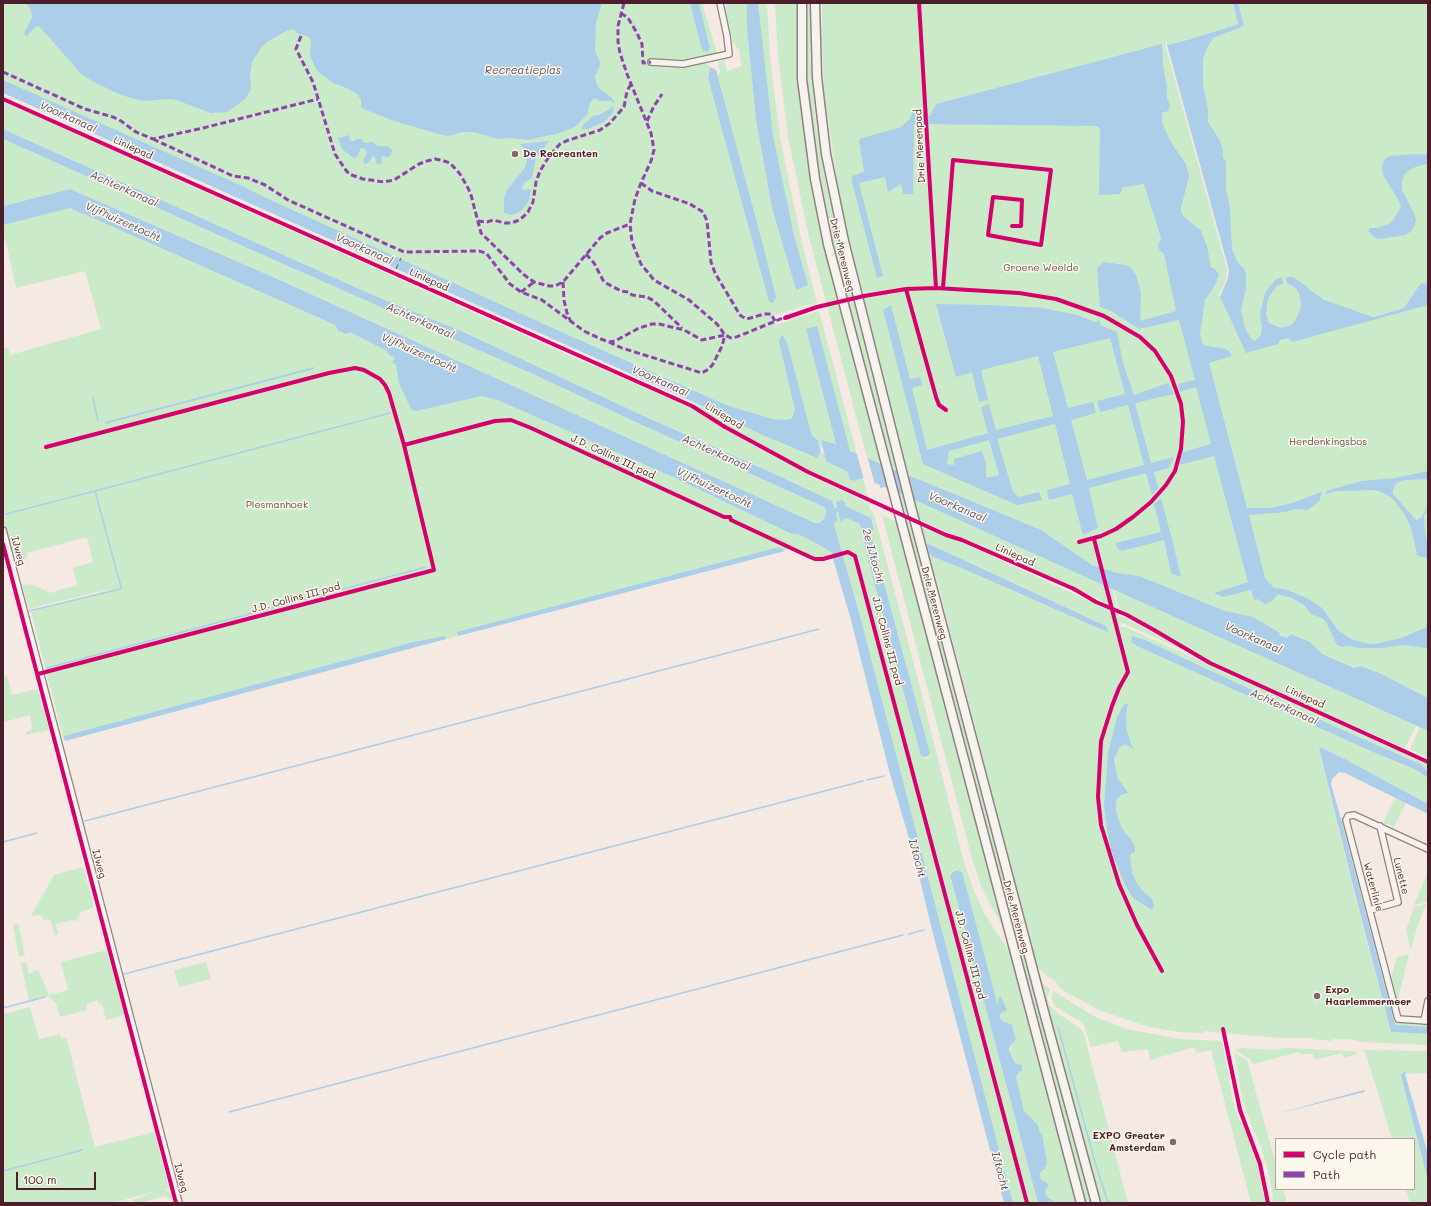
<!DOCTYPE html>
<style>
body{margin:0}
#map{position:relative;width:1431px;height:1206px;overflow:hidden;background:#f4e9e3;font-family:Mali,sans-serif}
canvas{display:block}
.frame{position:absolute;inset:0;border:4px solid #4a1f2b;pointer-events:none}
.legend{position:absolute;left:1275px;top:1138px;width:140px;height:52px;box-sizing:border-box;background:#fbf7ec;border:1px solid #b4a19f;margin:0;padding:5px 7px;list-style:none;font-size:12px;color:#4a1f2b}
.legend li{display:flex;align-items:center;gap:8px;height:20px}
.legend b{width:20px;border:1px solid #b4a19f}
.scale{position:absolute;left:16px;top:1172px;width:80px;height:18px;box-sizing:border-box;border:2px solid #4a1f2b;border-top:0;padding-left:5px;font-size:12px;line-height:14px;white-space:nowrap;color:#4a1f2b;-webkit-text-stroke:3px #fbf7ec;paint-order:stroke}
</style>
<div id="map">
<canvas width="1431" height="1206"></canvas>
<div class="frame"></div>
<ul class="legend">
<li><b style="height:5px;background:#d6006c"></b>Cycle path</li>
<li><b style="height:5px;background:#8e44ad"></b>Path</li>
</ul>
<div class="scale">100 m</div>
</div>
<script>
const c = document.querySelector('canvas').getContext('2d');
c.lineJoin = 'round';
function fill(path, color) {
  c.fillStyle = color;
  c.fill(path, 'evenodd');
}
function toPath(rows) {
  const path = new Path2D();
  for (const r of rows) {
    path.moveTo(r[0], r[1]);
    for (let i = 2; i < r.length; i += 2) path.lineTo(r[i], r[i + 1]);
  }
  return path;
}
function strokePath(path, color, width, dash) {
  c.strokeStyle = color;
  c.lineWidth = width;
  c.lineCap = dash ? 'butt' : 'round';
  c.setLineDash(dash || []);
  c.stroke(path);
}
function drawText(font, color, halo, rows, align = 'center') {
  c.font = font + ' Mali,sans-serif';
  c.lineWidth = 3;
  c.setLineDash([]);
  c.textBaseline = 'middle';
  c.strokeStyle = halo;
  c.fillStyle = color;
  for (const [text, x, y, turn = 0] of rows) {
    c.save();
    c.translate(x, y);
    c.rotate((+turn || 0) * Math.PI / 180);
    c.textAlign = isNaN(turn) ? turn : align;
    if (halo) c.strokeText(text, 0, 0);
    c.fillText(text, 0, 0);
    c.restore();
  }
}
fill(toPath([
 [3,3,690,3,710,48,699,3,703,3,703,6,717,53,705,57,707,65,710,65,710,67,708,78,769,302,776,297,762,241,717,75,720,72,718,62,724,60,727,71,742,66,739,50,733,42,727,16,726,3,747,3,747,29,756,120,772,208,796,290,802,288,808,285,794,235,782,182,773,136,763,60,758,3,767,3,770,57,780,138,801,239,817,303,806,305,773,316,776,325,819,311,857,454,850,451,806,329,836,444,821,441,823,448,820,447,818,440,812,436,787,342,783,336,801,425,749,418,3,83],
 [775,3,797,3,797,57,805,139,813,190,881,463,867,458,809,237,788,137,778,56],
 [804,3,810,3,810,55,816,125,829,199,899,470,891,467,826,220,811,137,803,50],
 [822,3,1233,3,1238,24,1191,39,1167,45,1167,43,1165,44,1227,269,1225,283,1218,296,1220,297,1246,352,1263,345,1244,338,1178,45,1241,26,1236,3,1428,3,1428,302,1288,338,1428,304,1428,699,1320,654,1287,638,1222,612,1109,572,1118,614,1199,657,1120,622,1121,627,1125,627,1423,761,1428,764,1428,771,1420,764,1235,682,1145,640,1132,636,1402,765,1416,770,1428,778,1428,804,1347,760,1322,748,1319,749,1356,901,1391,1032,1428,1034,1428,1045,1364,1042,1348,1039,1334,1039,1332,1041,1312,1039,1313,1038,1278,1038,1204,1031,1203,1033,1180,1032,1149,1027,1101,1011,1064,991,1056,984,1057,983,1053,979,1052,980,1037,967,936,577,928,561,921,527,966,544,1104,608,1102,600,1101,600,918,519,913,499,1098,581,906,473,867,313,863,311,860,301,864,300,862,291,859,292,854,273,857,272,845,223,837,181,824,89,822,41],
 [928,543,1106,626,1108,630,1107,632,959,567,933,557],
 [3,101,550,347,694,409,722,428,762,450,815,478,868,503,870,509,873,512,878,529,916,672,963,859,973,889,984,913,1000,938,1010,952,1077,1203,1052,1203,1046,1196,1027,1118,1018,1093,1009,1057,1011,1044,1002,1028,991,993,960,871,959,872,955,868,955,873,950,874,950,875,1038,1203,1013,1203,860,616,834,524,836,521,838,522,836,514,838,511,842,522,844,519,846,518,860,524,924,756,927,759,928,755,930,753,870,530,874,530,871,518,846,506,844,501,834,509,832,501,775,474,646,417,459,330,375,296,3,129],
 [3,139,272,259,535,375,642,425,824,507,826,510,825,518,819,523,815,523,273,277,70,189,3,206],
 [70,208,315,316,335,325,338,331,346,334,350,332,673,477,812,541,830,551,832,555,825,557,815,558,794,548,446,639,64,741,31,612,113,589,97,592,29,609,22,584,34,585,50,593,77,585,73,568,93,562,87,537,27,553,27,558,23,560,17,550,16,550,16,554,12,555,3,517,3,349,8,347,10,355,101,329,85,271,16,288,6,241,3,241,3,225],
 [696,403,760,434,817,458,821,452,824,453,827,461,848,472,850,478,854,480,863,478,868,497,816,474,722,424,705,412,694,406],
 [897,492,905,495,1092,1203,1085,1203],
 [882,515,899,523,965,774,1004,928,992,908,981,886,971,855],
 [1114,589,1416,726,1405,748,1212,663,1192,651,1119,610],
 [7,676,12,695,37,689,43,703,49,730,26,735,26,732,32,729,30,715,3,722,3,677],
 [1420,727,1428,731,1428,758,1410,749],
 [1395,798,1406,803,1394,827,1383,823],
 [1343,818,1345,820,1366,907,1368,908,1382,970,1384,971,1388,989,1387,991,1396,1021,1428,1023,1428,1027,1395,1026,1341,819],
 [83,867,94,907,81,912,77,920,74,921,72,920,56,924,58,934,55,935,50,919,43,920,41,915,31,916,54,875],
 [1427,874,1428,878,1428,898,1426,902,1414,905],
 [1426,904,1417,927,1411,950,1406,930,1414,907],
 [18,923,25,955,19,957,13,925],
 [107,950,125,1015,106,1020,102,1004,99,1004,98,1000,86,1004,87,1010,60,1017,56,1004,49,996,29,1001,21,963,26,962,29,974,38,969,49,995,68,990,61,962],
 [1409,954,1397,1004,1391,978,1397,957],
 [206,962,211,979,179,987,174,970],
 [1039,981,1050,989,1047,998,1050,1006,1057,1013,1080,1028,1084,1034,1128,1203,1101,1203],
 [1053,991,1097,1018,1127,1029,1180,1039,1222,1041,1235,1111,1246,1132,1257,1165,1266,1203,1251,1203,1211,1050,1196,1053,1194,1047,1150,1060,1148,1049,1122,1052,1118,1041,1091,1047,1084,1025,1080,1021,1062,1011,1054,1005,1051,998],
 [30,1007,39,1039,60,1034,61,1038,66,1037,95,1147,154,1132,169,1188,165,1189,171,1193,172,1200,165,1196,140,1203,133,1203,133,1200,156,1191,112,1203,3,1203,3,1014],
 [1241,1048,1278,1050,1281,1048,1288,1048,1351,1051,1357,1052,1357,1054,1344,1058,1342,1053,1315,1060,1313,1054,1300,1054,1299,1052,1253,1064,1251,1060,1235,1050],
 [1364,1050,1428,1051,1428,1073,1405,1074,1404,1072,1428,1154,1428,1203,1410,1203,1406,1189,1414,1189,1414,1139,1392,1139,1366,1054],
 [1234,1053,1247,1060,1276,1164,1276,1189,1283,1189,1287,1203,1273,1203,1272,1190,1266,1163,1261,1147,1252,1127,1242,1098]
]), '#cbeac9');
fill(toPath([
 [26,3,602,3,596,23,595,51,599,59,600,64,595,77,596,82,598,87,612,98,615,104,611,101,599,101,595,98,593,99,590,103,587,115,576,126,560,133,528,140,511,138,498,139,473,132,463,132,448,136,438,134,394,121,361,108,361,100,357,94,349,89,333,83,317,71,310,56,311,41,309,37,297,33,294,29,286,31,267,42,261,48,252,62,250,76,251,90,244,100,227,112,211,113,176,100,167,99,145,101,134,99,119,94,94,82,82,75,39,26,35,27,27,36,24,34,32,17,31,10],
 [690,3,699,3,710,48,707,52,703,51,701,46],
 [747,3,758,3,773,136,794,235,808,285,796,290,772,208,756,120,747,29],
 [1233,3,1238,3,1244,26,1213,38,1207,48,1203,59,1203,85,1208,109,1208,122,1219,139,1223,149,1223,157,1226,162,1226,188,1230,209,1232,249,1238,263,1244,268,1246,275,1246,288,1241,310,1245,328,1252,340,1255,341,1261,335,1262,327,1260,314,1265,293,1275,280,1282,277,1283,283,1276,287,1269,297,1267,303,1266,315,1269,323,1280,328,1290,326,1295,321,1300,311,1301,304,1299,294,1296,288,1287,283,1286,277,1293,277,1299,281,1317,295,1324,300,1373,317,1404,308,1421,283,1428,284,1428,305,1292,342,1288,338,1280,340,1278,344,1246,353,1220,297,1228,278,1229,270,1167,45,1191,39,1238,24],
 [1162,44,1163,65,1167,87,1167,97,1170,106,1168,111,1162,113,1162,123,1172,144,1186,164,1189,176,1181,208,1181,212,1183,216,1201,231,1207,246,1211,268,1214,268,1219,274,1215,285,1205,300,1200,334,1203,345,1226,349,1229,351,1232,356,1209,363,1247,508,1270,508,1292,503,1322,492,1319,502,1307,510,1296,509,1286,512,1249,515,1265,578,1274,588,1287,590,1307,598,1322,608,1338,630,1351,639,1370,644,1380,643,1401,638,1428,627,1428,646,1425,648,1404,645,1381,648,1359,648,1347,646,1342,647,1337,645,1326,622,1322,618,1311,614,1304,605,1292,598,1278,594,1272,601,1265,604,1257,599,1254,600,1251,590,1223,597,1214,593,1248,582,1214,456,1179,465,1183,452,1211,444,1196,387,1180,392,1178,384,1195,380,1179,320,1139,329,1111,311,1100,307,1097,268,1104,262,1126,265,1131,268,1136,275,1141,293,1140,321,1176,311,1164,254,1160,251,1158,246,1161,238,1144,184,1123,187,1120,194,1099,195,1100,129,1097,126,914,124,913,194,903,194,901,184,888,192,885,177,859,183,883,276,877,278,852,182,852,176,864,172,859,139,901,127,910,119,913,110,917,110,925,116,930,116,936,104],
 [710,67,716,70,762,241,776,297,773,303,769,302,722,130,708,78],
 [3,80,242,186,264,197,559,331,726,405,772,419,785,420,791,419,793,416,795,410,779,341,781,336,783,336,787,342,812,436,818,440,821,452,817,458,760,434,696,403,3,93],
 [612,106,614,108,612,114,604,122,588,129,583,129,582,128,582,126,593,116,599,115,609,110],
 [3,129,375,296,459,330,646,417,775,474,832,501,835,509,837,507,836,502,841,500,844,501,846,506,871,518,874,530,870,531,930,753,927,757,921,756,872,574,860,524,846,518,844,519,841,523,838,511,836,514,838,522,836,521,834,524,860,616,1013,1203,1004,1203,931,926,914,855,890,774,851,620,831,552,812,541,797,534,792,534,673,477,498,400,482,396,416,411,411,409,399,383,396,365,392,362,395,359,393,356,390,356,387,351,350,332,346,334,338,331,335,325,315,316,70,208,3,225,3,206,70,189,273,277,815,523,819,523,825,518,826,510,824,507,642,425,535,375,272,259,3,139],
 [350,135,349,138,352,142,357,139,361,139,365,143,372,142,378,146,388,146,392,150,391,155,388,157,382,156,381,164,377,164,374,155,373,156,368,163,365,164,363,161,367,153,365,149,361,148,356,158,354,158,342,149,338,138],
 [549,141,536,158,532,178,524,183,521,189,525,190,531,189,529,201,522,210,516,214,512,215,504,213,504,198,507,190,524,169,527,161,525,152,521,144],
 [1417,154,1428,155,1428,164,1418,166,1409,170,1404,175,1402,181,1402,190,1414,213,1416,221,1414,227,1410,232,1405,235,1386,238,1378,239,1374,237,1368,231,1370,228,1377,228,1389,224,1394,219,1401,207,1399,201,1383,175,1382,169,1383,162,1387,157,1391,156],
 [936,304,992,305,1043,308,1077,315,1096,322,1098,320,1100,322,1100,325,1117,332,1123,363,1134,395,1168,383,1174,394,1135,403,1151,463,1174,457,1169,468,1154,472,1158,488,1155,492,1152,495,1146,473,1089,488,1098,528,1083,535,1072,494,1049,500,1047,490,1070,484,1055,424,997,439,1013,492,1019,497,1039,492,1042,500,1017,505,923,464,883,310,891,305,910,379,920,377,922,385,912,388,927,450,988,433,981,407,989,404,996,430,1053,416,1038,356,981,370,988,400,979,402,972,372,956,377],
 [1110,338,1125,394,1097,401,1100,412,1128,405,1144,465,1087,480,1071,420,1096,413,1093,402,1068,408,1053,352],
 [989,440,999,475,986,478,986,463,982,451,954,459,954,465,947,464,949,451],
 [817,326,850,451,1041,530,1092,565,1117,573,1139,576,1225,611,1253,617,1280,633,1279,635,1287,638,1291,634,1310,642,1322,654,1354,668,1360,666,1379,673,1428,698,1428,731,897,492,884,487,880,488,880,485,863,478,853,481,849,479,848,472,826,461,821,440,836,444,806,329],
 [314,367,314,369,105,424,105,422],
 [1428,471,1428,479,1405,480,1398,482,1395,485,1393,490,1393,494,1415,519,1417,520,1421,518,1428,505,1428,508,1424,516,1425,531,1428,546,1428,562,1426,557,1421,557,1417,555,1411,527,1403,512,1392,498,1379,491,1372,490,1338,491,1326,494,1326,491,1361,481,1396,478],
 [1161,498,1172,539,1181,577,1171,573,1164,540,1122,551,1117,548,1116,543,1161,532,1154,504],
 [927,543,1106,626,1108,630,1107,632,959,567,933,557,929,553],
 [779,547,785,551,458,636,457,632],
 [445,636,446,639,65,741,64,736,410,643],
 [1132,636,1145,640,1235,682,1420,764,1428,771,1428,778,1416,770,1380,755,1137,646,1131,642],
 [1124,704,1128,704,1126,717,1127,731,1131,744,1135,750,1125,744,1120,747,1114,759,1117,777,1128,793,1123,794,1118,797,1116,802,1116,810,1119,821,1123,830,1133,842,1135,847,1135,852,1132,853,1130,856,1132,872,1136,882,1143,891,1152,899,1154,906,1152,910,1133,898,1125,885,1111,850,1107,829,1104,805,1108,753,1117,717],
 [1319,748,1322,748,1347,760,1428,804,1428,814,1345,773,1339,772,1332,779,1331,784,1341,819,1395,1025,1428,1027,1428,1034,1391,1032,1355,894],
 [956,870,962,872,994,991,997,1005,998,1004,999,997,1001,997,1007,1010,1000,1014,1000,1018,1002,1021,1012,1025,1016,1040,1011,1044,1009,1049,1011,1056,1016,1064,1022,1065,1022,1070,1018,1073,1016,1077,1024,1111,1038,1125,1040,1133,1042,1134,1047,1163,1045,1168,1040,1173,1041,1179,1048,1184,1048,1186,1045,1190,1046,1196,1056,1203,1038,1203,950,875],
 [1404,1072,1406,1072,1405,1074,1409,1088,1428,1154,1428,1180,1401,1075],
 [1364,1090,1365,1091,1364,1092,1272,1115]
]), '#adcee9');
fill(toPath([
 [856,451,867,456,875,485,864,480]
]), '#f4e9e3');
strokePath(toPath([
 [93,398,98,421],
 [95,491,390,413],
 [6,514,95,491,121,587,120,589,29,611],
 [47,668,426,567],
 [867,780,884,776],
 [85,821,819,629],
 [3,842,37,833],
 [909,934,924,930],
 [124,974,863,781],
 [3,1008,45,997],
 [1058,1027,1095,1162,1108,1203],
 [229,1112,903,935],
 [3,1171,82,1150]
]), '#adcee9', 1.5);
strokePath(toPath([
 [396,269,401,258]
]), '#5f5065', 1, [5, 4]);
const minor = toPath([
 [651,62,683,64,729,54,727,36,720,3],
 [3,530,179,1203],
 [1428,849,1354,815,1348,816,1346,820,1398,1019,1428,1021],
 [1370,910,1398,902,1380,826],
 [1424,1021,1428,1001]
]);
const highway = toPath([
 [802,3,802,79,815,179,828,244,1081,1203],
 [815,3,817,77,826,154,844,241,910,503,1044,1012,1096,1203]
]);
strokePath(minor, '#8f8281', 8);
strokePath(highway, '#8f8281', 11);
strokePath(minor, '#f6f3ef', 5.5);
strokePath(highway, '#f6f3ef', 8);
strokePath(toPath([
 [624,3,618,26,618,42,620,53,627,74,651,133,654,150,651,161,641,183,635,199,630,224,632,242,641,264,654,280,689,300,717,324,725,335,731,338,734,338,788,316],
 [621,13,628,18,637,33,642,44,643,63,651,62],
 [301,36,296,49,313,82,335,154,345,169,349,174,363,179,384,182,394,180,419,164,427,161,435,159,441,160,450,163,460,174,468,188,471,195,481,233,523,274,534,282,549,286,555,286,563,282,600,238,607,233,630,224],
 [3,72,85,109,113,117,121,121,136,132,153,139,203,128,318,99],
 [647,121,654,106,662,94],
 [153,139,233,176,248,178,265,185,288,200,404,252,479,251,486,253,510,284,521,292,542,300,584,331,601,339,609,342,615,341,639,328,652,324,659,324,684,330,702,340,725,335],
 [641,183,652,191,690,204,703,212,707,221,711,262,715,273,737,310,741,316,747,319,764,314,771,314,775,321],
 [478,221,487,222,493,220,505,223,511,223,517,221,523,217,528,212,533,202,536,182,540,171,550,155,560,144,566,141,600,130,610,123,624,107,627,91,631,84],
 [586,254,594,263,604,282,621,291,629,292,632,295,647,297,654,301,682,328],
 [563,282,564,300,567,313,570,320],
 [521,292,534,282],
 [609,342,622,348,702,373,709,369,713,364,722,346,725,335]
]), '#8e44ad', 3, [6, 3]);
strokePath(toPath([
 [919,3,936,288],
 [3,99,692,406,725,427,808,472,946,535,962,540,1074,589,1096,602,1127,615,1154,630,1210,663,1428,762],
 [943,288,953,160,1051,170,1041,245,988,235,993,197,1022,200,1021,226,1012,226],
 [906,289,936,397,939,405,946,410],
 [785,318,817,307,864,296,906,289,936,288,1019,293,1056,299,1104,316,1140,337,1155,351,1171,376,1181,404,1183,422,1181,449,1175,471,1166,485,1151,502,1133,517,1116,529,1101,536,1079,542],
 [404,445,495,421,511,420,531,428,724,517,730,517,731,520,810,557,815,559,823,559,848,552,855,556,1027,1203],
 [1094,539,1128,672,1119,688,1112,706,1101,741,1098,797,1101,825,1119,884,1137,925,1162,971],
 [3,544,176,1203],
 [38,674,434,570,404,445,389,393,385,385,380,379,364,370,355,368,329,373,46,447],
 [1223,1029,1240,1110,1260,1164,1268,1203]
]), '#d6006c', 4);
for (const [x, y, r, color] of [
 [515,154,4,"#86666b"],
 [1317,996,4,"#86666b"],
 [1173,1142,4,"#86666b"]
]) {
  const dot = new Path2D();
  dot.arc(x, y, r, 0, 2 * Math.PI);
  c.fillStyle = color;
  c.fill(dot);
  strokePath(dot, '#fbf7ec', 1.5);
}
drawText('10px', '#4a1f2b', '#fbf7ec', [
 ["Drie Merenpad",920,146,-93],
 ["Liniepad",133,148,24],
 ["Drie Merenweg",842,255,76],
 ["Liniepad",429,280,24],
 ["Liniepad",724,416,31],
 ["J.D. Collins III pad",613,457,25],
 ["IJweg",18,551,75],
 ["Liniepad",1015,555,24],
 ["J.D. Collins III pad",296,598,-15],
 ["Drie Merenweg",934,603,75],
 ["J.D. Collins III pad",887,641,75],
 ["Liniepad",1305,697,24],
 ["IJweg",99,864,75],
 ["Lunette",1401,876,76],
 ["Waterlinie",1373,887,75],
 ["Drie Merenweg",1016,917,75],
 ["J.D. Collins III pad",970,955,75],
 ["IJweg",181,1178,75]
]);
drawText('bold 10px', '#4a1f2b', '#fbf7ec', [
 ["De Recreanten",523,154],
 ["Expo",1325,990],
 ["Haarlemmermeer",1325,1002],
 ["EXPO Greater",1165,1136,"right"],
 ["Amsterdam",1165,1148,"right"]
], 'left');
drawText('10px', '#62524d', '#fbf7ec', [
 ["Groene Weelde",1041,268],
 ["Herdenkingsbos",1328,442],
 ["Plesmanhoek",277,505]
]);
drawText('italic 11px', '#5f5065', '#fbf7ec', [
 ["Recreatieplas",523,71],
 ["Voorkanaal",68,117,24],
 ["Achterkanaal",124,189,24],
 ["Vijfhuizertocht",123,222,24],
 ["Voorkanaal",364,249,24],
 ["Achterkanaal",420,321,24],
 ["Vijfhuizertocht",419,353,24],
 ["Voorkanaal",660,381,24],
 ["Achterkanaal",716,453,24],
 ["Vijfhuizertocht",714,488,25],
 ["Voorkanaal",957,507,23],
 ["2e IJtocht",873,556,75],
 ["Voorkanaal",1253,638,24],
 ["Achterkanaal",1284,707,24],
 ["IJtocht",917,858,75],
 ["IJtocht",1000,1171,75]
]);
</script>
